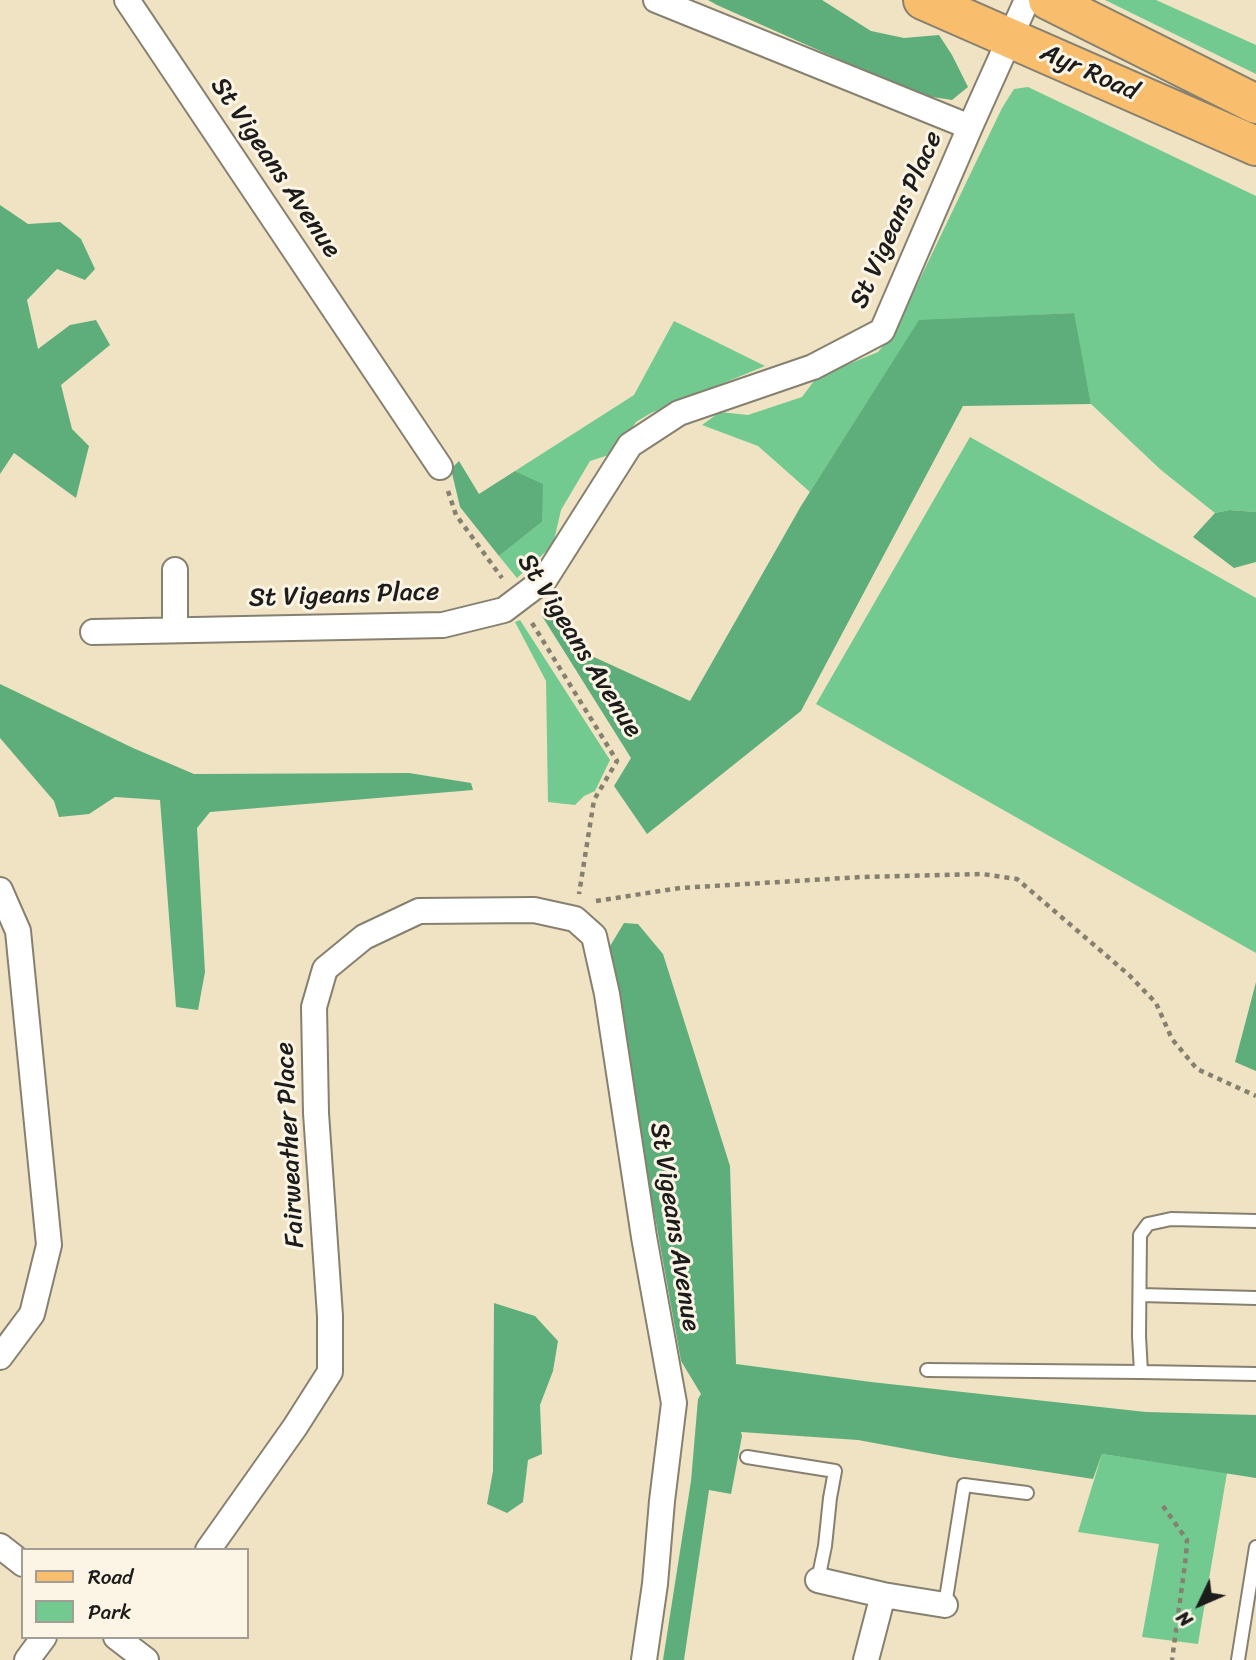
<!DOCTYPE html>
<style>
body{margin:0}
#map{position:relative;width:1256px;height:1660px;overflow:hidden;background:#f0e3c3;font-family:Sriracha,sans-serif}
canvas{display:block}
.legend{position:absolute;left:21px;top:1548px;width:228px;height:91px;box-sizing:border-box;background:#fcf5e5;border:2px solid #a29e95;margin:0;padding:9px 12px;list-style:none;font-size:21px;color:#1c1c1c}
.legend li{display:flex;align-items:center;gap:14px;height:35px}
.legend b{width:35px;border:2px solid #a29e95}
.north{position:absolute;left:1165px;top:1569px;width:70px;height:70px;-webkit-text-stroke:5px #fcf5e5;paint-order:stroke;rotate:226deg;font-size:19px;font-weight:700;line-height:28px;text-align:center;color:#1c1c1c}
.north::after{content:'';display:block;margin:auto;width:24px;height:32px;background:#1c1c1c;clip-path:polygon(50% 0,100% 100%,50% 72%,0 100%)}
</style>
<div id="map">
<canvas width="1256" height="1660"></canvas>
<ul class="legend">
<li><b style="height:9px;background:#f9be6d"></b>Road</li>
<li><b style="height:19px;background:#72ca90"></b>Park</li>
</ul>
<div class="north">N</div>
</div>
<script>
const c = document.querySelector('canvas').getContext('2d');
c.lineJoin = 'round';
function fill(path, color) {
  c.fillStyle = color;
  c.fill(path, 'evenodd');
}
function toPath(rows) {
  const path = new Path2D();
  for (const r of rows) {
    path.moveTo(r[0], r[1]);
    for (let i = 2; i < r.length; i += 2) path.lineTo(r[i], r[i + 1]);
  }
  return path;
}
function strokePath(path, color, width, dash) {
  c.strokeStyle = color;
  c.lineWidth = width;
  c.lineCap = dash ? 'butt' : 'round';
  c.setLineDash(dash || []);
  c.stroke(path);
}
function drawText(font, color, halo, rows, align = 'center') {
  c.font = font + ' Sriracha,sans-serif';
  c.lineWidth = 6;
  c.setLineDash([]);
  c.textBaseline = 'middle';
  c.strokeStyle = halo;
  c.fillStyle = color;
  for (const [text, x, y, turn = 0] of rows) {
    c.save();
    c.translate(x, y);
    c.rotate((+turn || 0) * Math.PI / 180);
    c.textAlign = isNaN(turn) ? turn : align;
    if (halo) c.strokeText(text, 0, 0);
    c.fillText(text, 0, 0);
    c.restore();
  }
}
fill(toPath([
 [1105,0,1156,0,1256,45,1256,74],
 [1028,87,1256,196,1256,512,1229,510,1215,513,1161,470,1091,404,1073,313,919,321,810,492,758,446,702,425,720,412,748,415,802,397,817,377,878,352,892,335,905,310,1002,108,1014,89],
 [674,321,765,366,651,413,636,422,615,453,590,461,561,510,553,545,517,578,499,556,542,522,542,484,515,471,634,395],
 [970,437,1256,598,1256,953,816,704],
 [520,620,610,760,595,791,584,796,575,805,548,802,546,681,515,622],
 [1102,1454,1227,1473,1198,1644,1142,1637,1159,1544,1078,1532]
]), '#72ca90');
fill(toPath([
 [708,0,822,0,871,31,904,38,939,35,952,55,968,87,952,100,919,95,717,5],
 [0,205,28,224,60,222,81,239,95,269,85,280,57,269,27,300,38,349,70,325,96,320,110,345,61,385,72,429,89,446,76,498,14,453,0,474],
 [1074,313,1091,404,963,406,801,711,647,834,614,786,631,758,542,616,558,605,583,652,690,701,801,506,919,320],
 [459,461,479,494,515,471,543,484,542,522,499,556,460,507,451,469],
 [1229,510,1256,512,1256,562,1234,568,1193,537,1215,513],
 [0,684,133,748,194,774,409,773,471,783,473,790,210,812,197,828,205,972,198,1010,176,1007,160,800,115,797,89,814,59,817,54,801,0,738],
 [624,923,638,924,663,954,730,1166,736,1364,871,1382,1146,1412,1256,1415,1256,1478,1102,1454,1093,1479,950,1457,858,1440,741,1432,742,1436,731,1494,709,1490,684,1660,663,1660,691,1481,698,1399,701,1394,681,1361,607,951],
 [1256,982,1256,1071,1235,1062],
 [494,1303,535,1316,558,1341,553,1371,540,1405,542,1454,528,1460,523,1502,507,1513,487,1504,493,1471]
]), '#5dae7a');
const lane = toPath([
 [1256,1221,1171,1219,1148,1224,1140,1235,1139,1336,1141,1372,1256,1374],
 [1140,1295,1256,1298],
 [927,1370,1141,1372],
 [747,1457,835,1471,830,1498,825,1546,818,1580],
 [945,1605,964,1485,1027,1493],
 [1238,1660,1256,1547]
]);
const street = toPath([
 [127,0,440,467],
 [656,0,970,127],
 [175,570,175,630],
 [93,632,443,625,504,610,545,579,630,445,679,413,813,367,882,331,970,127,1027,0],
 [0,890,18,931,49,1245,32,1314,0,1357],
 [0,1546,23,1564],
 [208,1550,295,1427,330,1372,330,1316,316,1113,314,1007,325,969,364,937,419,911,534,910,575,919,594,936,607,994,644,1237,674,1403,662,1501,655,1584,644,1660],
 [818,1580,883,1595,945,1605],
 [116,1637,146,1660],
 [27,1660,44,1637],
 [866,1660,883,1595]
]);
const primary = toPath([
 [923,0,1256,146],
 [1048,0,1256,104]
]);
strokePath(lane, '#868070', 16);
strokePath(street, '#868070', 28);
strokePath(primary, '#868070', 42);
strokePath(toPath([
 [448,491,456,515,502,578],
 [532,623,617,761,594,800,579,894],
 [596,901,680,888,861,877,982,874,1017,879,1129,975,1156,1003,1172,1039,1197,1069,1256,1096],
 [1163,1506,1187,1540,1186,1556,1172,1660]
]), '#868070', 4.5, [5, 5]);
strokePath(lane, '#fff', 12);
strokePath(street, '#fff', 24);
strokePath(primary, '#f9be6d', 38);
drawText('26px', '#1c1c1c', '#fcf5e5', [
 ["Ayr Road",1089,73,24],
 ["St Vigeans Avenue",275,168,56],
 ["St Vigeans Place",897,220,-66],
 ["St Vigeans Place",344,596,-2],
 ["St Vigeans Avenue",579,646,58],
 ["Fairweather Place",291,1145,-93],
 ["St Vigeans Avenue",674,1227,81]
]);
</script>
